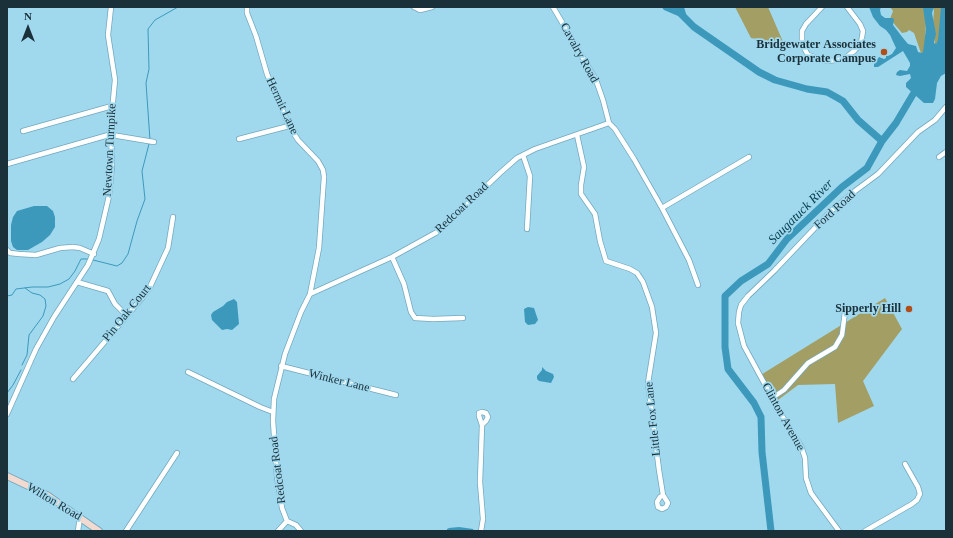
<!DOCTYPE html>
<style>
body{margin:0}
#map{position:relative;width:953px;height:538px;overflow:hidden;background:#a0d8ee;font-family:Georgia,serif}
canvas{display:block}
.frame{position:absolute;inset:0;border:8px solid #1a3139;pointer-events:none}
.north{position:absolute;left:8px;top:8px;width:40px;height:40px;-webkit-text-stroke:3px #a0d8ee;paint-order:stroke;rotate:0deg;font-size:11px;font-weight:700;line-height:16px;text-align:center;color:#1a3139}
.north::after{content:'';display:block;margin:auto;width:14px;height:18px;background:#1a3139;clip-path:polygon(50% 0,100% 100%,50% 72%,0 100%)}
</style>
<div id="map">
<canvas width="953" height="538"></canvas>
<div class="frame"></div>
<div class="north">N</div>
</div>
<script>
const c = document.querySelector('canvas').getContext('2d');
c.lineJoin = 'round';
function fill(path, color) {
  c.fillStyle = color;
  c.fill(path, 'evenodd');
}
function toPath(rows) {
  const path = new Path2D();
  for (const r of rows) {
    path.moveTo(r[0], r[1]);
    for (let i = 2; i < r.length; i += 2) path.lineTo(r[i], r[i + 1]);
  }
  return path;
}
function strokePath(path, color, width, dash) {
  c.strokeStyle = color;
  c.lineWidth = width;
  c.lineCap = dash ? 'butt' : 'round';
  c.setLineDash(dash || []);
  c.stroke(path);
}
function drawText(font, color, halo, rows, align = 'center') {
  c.font = font + ' Georgia,serif';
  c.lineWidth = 3.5;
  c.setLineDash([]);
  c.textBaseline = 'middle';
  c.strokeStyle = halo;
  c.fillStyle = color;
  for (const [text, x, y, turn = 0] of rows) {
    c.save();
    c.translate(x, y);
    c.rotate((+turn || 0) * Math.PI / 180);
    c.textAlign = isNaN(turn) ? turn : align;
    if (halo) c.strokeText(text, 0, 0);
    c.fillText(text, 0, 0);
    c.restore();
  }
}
fill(toPath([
 [735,7,768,7,784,44,751,38],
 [890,7,928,7,926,15,925,51,922,56,914,33,909,30,907,32,902,33,890,19,893,11],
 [932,7,946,7,940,39,935,45,933,23,934,10],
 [885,298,902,329,863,381,874,406,838,423,835,384,798,385,774,403,759,376]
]), '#a39f64');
fill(toPath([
 [663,7,684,7,687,17,683,20,678,15,666,10],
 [869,7,881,7,880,10,881,15,885,18,893,18,894,20,893,25,903,38,908,44,916,46,918,52,922,53,923,52,926,29,923,7,934,7,932,13,936,34,934,42,934,43,936,44,938,40,941,7,946,7,946,73,941,76,937,83,935,99,933,103,924,103,906,87,906,83,911,78,910,74,900,76,896,75,897,72,900,70,907,71,910,66,910,63,903,51,878,67,874,67,874,64,879,57,884,59,886,58,886,56,888,56,892,54,896,48,890,35,886,30,880,26,873,17],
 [34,206,47,206,53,211,55,217,55,227,50,235,42,242,28,250,17,250,13,247,11,241,11,225,13,217,17,211],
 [234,299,237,302,239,324,232,330,227,329,222,330,212,320,211,315,213,312,223,306,227,302],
 [528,307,534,308,538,320,535,324,528,325,525,322,524,309],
 [542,367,546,371,553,374,554,377,551,383,539,381,537,379,537,376,542,370],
 [459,527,473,529,474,531,447,531,447,529,449,528]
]), '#3c99bb');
strokePath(toPath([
 [150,140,146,83,149,69,148,29,155,20,178,7],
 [93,260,117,266,122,263,128,254,137,221,145,199,142,171,149,144],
 [7,296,12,295,16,289,32,287,48,287,60,284,69,279,75,271,81,259,88,259],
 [22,365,27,355,29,335,43,316,46,306,45,299,40,295,32,293,25,288],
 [7,393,13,385,21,370]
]), '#3c99bb', 1);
strokePath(toPath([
 [666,7,680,13,694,27,759,72,775,80,807,89,827,92,836,97,843,101,858,120,882,141],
 [771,531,762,452,761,417,754,403,728,369,725,347,725,296,741,281,768,264,787,239,842,187,867,168,882,141,896,123,918,86]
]), '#3c99bb', 7);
const minor = toPath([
 [247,7,247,13,256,36,267,74,289,126,298,140,318,161,323,170,324,177,319,248,310,294,301,312,285,354,274,399,273,421,277,477,282,508,287,521],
 [414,7,420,10,432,7],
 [553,7,596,80,603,100,609,123],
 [822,7,806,24,802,31,802,40,804,48,808,55,827,61,844,59,854,51,861,43,863,31,860,24,847,7],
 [609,123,615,129,634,159,662,208,689,260,698,285],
 [23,131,112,106],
 [112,135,154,142],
 [577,135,584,167,581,185,581,194,595,214,600,241,606,261,630,269,637,273,643,282,652,307,656,333,648,383,659,470,663,495,668,503,666,507,662,509,658,507,657,502,660,497,663,495],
 [239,139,289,126],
 [523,155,530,176,527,229],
 [939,157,946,152],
 [7,164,112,134],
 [662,208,749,157],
 [7,250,10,253,19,254,36,255,60,248,73,247,80,248,94,254],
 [392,257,404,284,411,312,415,318,433,319,463,318],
 [77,282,108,291,115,304,127,316],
 [310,294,392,257,439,231,500,173,517,158,535,149,609,123],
 [281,366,396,395],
 [188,372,260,407,273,412],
 [73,379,142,298,149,289,168,248,173,217],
 [772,398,784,390,808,363,835,347,842,335,845,312],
 [7,414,36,349,54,317,88,265,99,239,109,196,112,166,111,122,115,80,108,35,111,7],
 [287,521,296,525,301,531],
 [78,531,80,517],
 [126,531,177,453],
 [278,531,287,521],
 [481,531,483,519,480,482,482,425,479,416,479,413,482,412,486,413,488,417,486,421,482,425],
 [839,531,811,493,806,478,805,458,801,446,782,416,744,346,738,323,739,312,741,305,748,296,774,271,831,211,855,191,878,174,918,132,935,120,946,107],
 [865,531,912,504,917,500,920,494,918,487,905,464]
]);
const secondary = toPath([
 [7,476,47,495,99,531]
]);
strokePath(minor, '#72a8be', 6);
strokePath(secondary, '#72a8be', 8);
strokePath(minor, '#fff', 4.5);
strokePath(secondary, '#f2dad0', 6);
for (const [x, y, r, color] of [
 [884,52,4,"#b14e17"],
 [909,309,4,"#b14e17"]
]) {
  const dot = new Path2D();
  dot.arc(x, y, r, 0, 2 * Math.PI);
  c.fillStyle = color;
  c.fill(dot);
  strokePath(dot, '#a0d8ee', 1.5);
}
drawText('bold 12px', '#1a3139', '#a0d8ee', [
 ["Bridgewater Associates",876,45],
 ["Corporate Campus",876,59],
 ["Sipperly Hill",901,309]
], 'right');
drawText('12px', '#1a3139', '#a0d8ee', [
 ["Cavalry Road",579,53,61],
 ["Hermit Lane",282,106,65],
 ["Newtown Turnpike",110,150,-87],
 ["Redcoat Road",462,208,-43],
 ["Ford Road",835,210,-42],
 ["Pin Oak Court",127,313,-51],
 ["Winker Lane",339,381,14],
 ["Clinton Avenue",783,417,61],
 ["Little Fox Lane",653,419,-96],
 ["Redcoat Road",278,470,-97],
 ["Wilton Road",54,502,31]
]);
drawText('italic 13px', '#074051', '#a0d8ee', [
 ["Saugatuck River",801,212,-45]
]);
</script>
